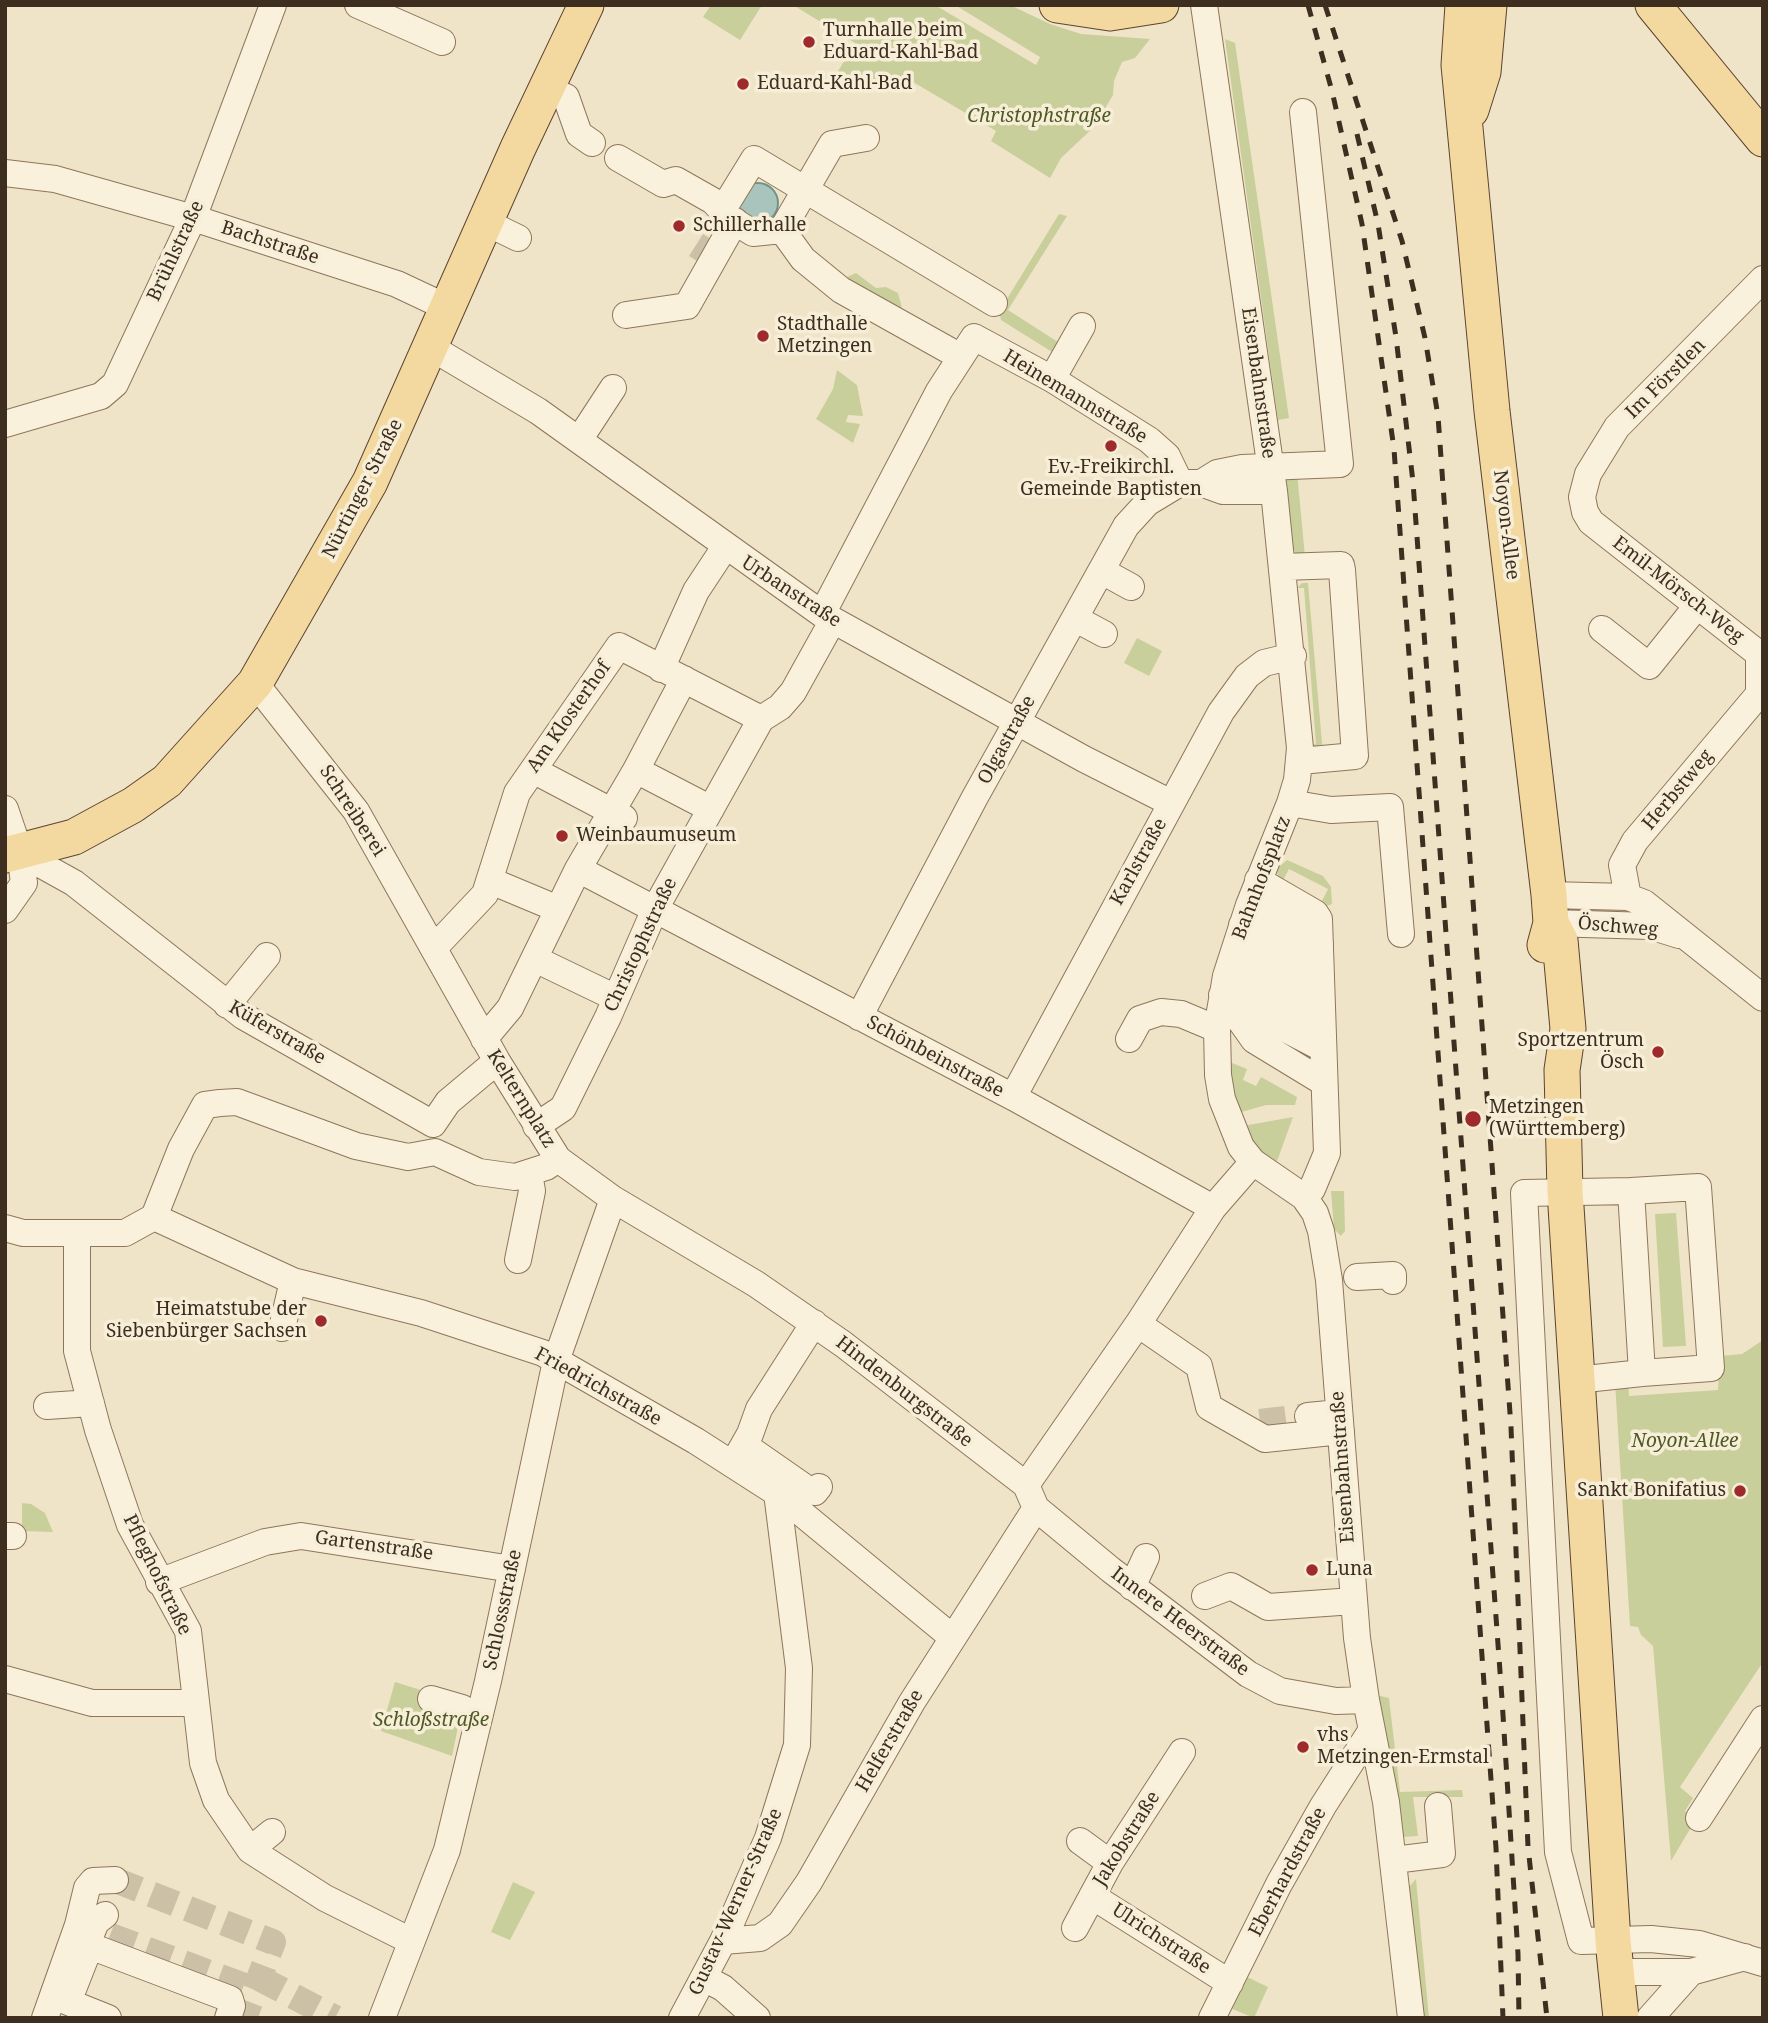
<!DOCTYPE html>
<meta charset="utf-8">
<style>
body{margin:0}
#map{position:relative;width:1768px;height:2023px;overflow:hidden;background:#f0e4c8;font-family:"Noto Serif",serif}
canvas{display:block}
.frame{position:absolute;inset:0;border:7px solid #3d2e20;pointer-events:none}
</style>
<div id="map">
<canvas width="1768" height="2023"></canvas>
<div class="frame"></div>
</div>
<script>
const c = document.querySelector('canvas').getContext('2d');
c.lineJoin = 'round';
function fill(path, color) {
  c.fillStyle = color;
  c.fill(path, 'evenodd');
}
function toPath(rows) {
  const path = new Path2D();
  for (const r of rows) {
    if (r.length === 3) {
      path.moveTo(r[0] + r[2], r[1]);
      path.arc(r[0], r[1], r[2], 0, 2 * Math.PI);
      continue;
    }
    path.moveTo(r[0], r[1]);
    for (let i = 2; i < r.length; i += 2) path.lineTo(r[i], r[i + 1]);
  }
  return path;
}
function strokePath(path, color, width, dash) {
  c.strokeStyle = color;
  c.lineWidth = width;
  c.lineCap = dash ? 'butt' : 'round';
  c.setLineDash(dash || []);
  c.stroke(path);
}
function drawText(font, color, halo, rows, align = 'center') {
  c.font = font + ' "Noto Serif",serif';
  c.lineWidth = 7;
  c.setLineDash([]);
  c.textBaseline = 'middle';
  c.strokeStyle = halo;
  c.fillStyle = color;
  for (const [text, x, y, turn = 0] of rows) {
    c.save();
    c.translate(x, y);
    c.rotate((+turn || 0) * Math.PI / 180);
    c.textAlign = isNaN(turn) ? turn : align;
    if (halo) c.strokeText(text, 0, 0);
    c.fillText(text, 0, 0);
    c.restore();
  }
}
fill(toPath([
 [711,5,762,5,740,40,703,17],
 [793,5,935,5,1036,65,1040,57,955,5,1010,5,1050,24,1081,34,1150,39,1135,58,1122,62,1114,81,1113,95,1094,127,1061,158,1050,178,991,141,996,131,908,79,903,87,831,83,855,43],
 [1225,39,1235,43,1289,418,1278,420],
 [1059,214,1067,216,1008,310,1058,342,1052,352,1001,320,999,312],
 [856,273,876,288,886,287,898,293,902,308,895,310,852,290,847,277],
 [837,370,857,385,863,416,848,415,846,422,860,424,853,443,816,419,833,389],
 [1297,472,1305,557,1296,554,1293,548,1285,473],
 [1302,583,1308,583,1323,754,1309,745,1316,744,1304,588,1297,588],
 [1137,638,1162,651,1149,676,1124,663],
 [1287,860,1323,876,1331,887,1332,904,1327,906,1321,903,1328,889,1289,869,1281,884,1276,869],
 [1227,1061,1247,1069,1243,1080,1256,1086,1261,1077,1297,1097,1295,1105,1266,1105,1238,1113],
 [1293,1117,1276,1164,1257,1149,1243,1126],
 [1331,1191,1344,1191,1345,1231,1341,1236,1334,1229],
 [1676,1213,1686,1346,1663,1347,1655,1214],
 [1763,1340,1763,1662,1680,1787,1693,1798,1685,1811,1696,1819,1671,1861,1653,1646,1641,1635,1638,1627,1630,1626,1615,1382,1628,1381,1629,1396,1718,1390,1720,1356,1742,1354],
 [22,1503,31,1504,45,1513,53,1532,22,1531],
 [395,1682,463,1703,452,1756,381,1731],
 [1372,1694,1389,1698,1400,1792,1462,1790,1463,1797,1413,1797,1418,1836,1403,1837],
 [1416,1879,1429,2018,1421,2018,1409,1887],
 [513,1882,535,1892,510,1940,491,1932],
 [1245,1976,1268,1987,1254,2018,1230,2008]
]), '#c9cf9b');
const water = toPath([
 [758,203,20]
]);
fill(water, '#a9c4bc');
strokePath(water, '#6f938a', 2);
strokePath(toPath([
 [696,245,707,252],
 [1260,1422,1308,1416],
 [115,1880,273,1942,244,2018],
 [84,1952,91,1934,100,1932,255,1990],
 [259,1978,335,2018]
]), '#ccc0a6', 26, [26, 13]);
const minor = toPath([
 [358,5,442,42],
 [1204,5,1274,491,1300,748,1297,780,1290,803,1249,905,1226,976,1217,1029,1218,1075,1222,1099,1241,1147,1253,1162,1304,1197,1315,1213,1321,1231,1329,1280,1357,1638,1366,1700,1386,1802,1411,2018],
 [546,88,566,97,579,134,592,143],
 [618,158,663,184,676,180,713,201,729,218,753,233,782,230,803,259,841,290,959,356],
 [5,173,55,179,193,218,397,284,448,308],
 [722,211,754,159,994,303],
 [485,222,518,238],
 [782,230,832,144,866,138],
 [1763,279,1617,427,1588,474,1582,497,1585,512,1591,522,1759,654,1759,694,1763,697],
 [626,315,687,306,735,221],
 [432,348,538,411,822,614,1084,759,1171,803],
 [1052,379,1082,326],
 [5,424,101,396,115,384,193,218,273,5],
 [579,440,613,388],
 [1201,483,1217,473,1242,468,1340,464,1303,112],
 [1282,567,1341,565,1342,570,1355,756,1300,761],
 [1102,571,1131,587],
 [822,614,939,391,974,337,1052,379,1149,440,1167,456,1180,483,1201,483,1223,491,1274,491],
 [1076,619,1104,634],
 [1602,629,1649,666,1697,606],
 [661,669,696,591,725,547],
 [255,683,356,811,497,1061,558,1159,613,1199,756,1284,843,1344,1026,1485,1036,1508,1111,1570,1248,1674,1280,1691,1336,1701,1366,1700],
 [533,770,624,818],
 [636,770,711,809],
 [1290,803,1331,810,1390,807,1401,934],
 [5,809,20,853,24,883,5,910],
 [20,853,74,883,243,1016,433,1124],
 [578,869,1013,1097,1213,1208],
 [1258,880,1315,913,1319,919,1327,1153,1312,1189,1304,1197],
 [491,881,558,909],
 [1549,895,1628,897,1644,903,1763,998],
 [1628,897,1622,865,1635,841,1759,694],
 [1249,905,1320,944],
 [1551,923,1650,926,1679,935],
 [1242,925,1309,958],
 [1237,943,1321,985],
 [434,948,485,894,517,793,619,646,761,719],
 [535,959,616,998],
 [1236,962,1321,1006],
 [1226,976,1321,1027],
 [1222,995,1254,1040,1323,1082],
 [1226,998,1322,1048],
 [227,1005,267,956],
 [859,1017,975,797,1126,526,1147,503,1180,483],
 [484,1039,510,1008,578,869,636,770,684,679],
 [1129,1039,1140,1019,1161,1012,1181,1014,1217,1029],
 [1013,1097,1221,712,1247,676,1264,663,1293,656],
 [433,1124,448,1102,497,1061],
 [536,1126,563,1108,608,1017,655,909,761,719,780,707,793,692,833,620],
 [1698,1187,1711,1368,1642,1373,1631,1191,1698,1187],
 [1631,1191,1524,1193,1558,1852,1581,1941,1651,1939,1699,1944,1763,1963],
 [154,1217,293,1281,421,1313,543,1353,696,1441,777,1493,953,1638],
 [5,1228,23,1233,125,1233,154,1217,181,1149,205,1105,220,1103,237,1102,356,1146,408,1157,435,1152,479,1172,515,1177,546,1167,558,1159],
 [77,1234,77,1351,98,1430,130,1525,188,1631,203,1763,216,1800,250,1850,325,1898,411,1941],
 [518,1260,532,1191,529,1173],
 [1357,1277,1393,1275,1393,1281],
 [1138,1324,1199,1366,1209,1407,1265,1439,1341,1431],
 [282,1328,293,1281],
 [1576,1380,1642,1373],
 [47,1406,91,1403],
 [1308,1416,1339,1413],
 [744,1445,810,1491,815,1492,819,1487],
 [733,1464,750,1434,759,1409,814,1323],
 [1026,1485,1138,1324,1213,1208,1253,1162],
 [5,1536,13,1536],
 [159,1582,265,1542,301,1536,512,1569],
 [1132,1587,1146,1557],
 [1205,1596,1231,1586,1268,1607,1354,1601],
 [5,1679,92,1703,195,1703],
 [431,1699,462,1708],
 [1699,1818,1763,1719],
 [1080,1841,1110,1863],
 [250,1850,272,1832],
 [1394,1860,1442,1854,1438,1806],
 [1092,1896,1230,1983],
 [1075,1928,1110,1863,1182,1752],
 [91,1934,96,1922,105,1915],
 [723,1941,760,1938,780,1924,809,1882,912,1702,1036,1508],
 [1615,1972,1691,1972,1745,1957],
 [704,1978,723,1988,757,2018],
 [45,2018,78,1925,87,1888,93,1881,115,1880],
 [108,2018,68,2002,90,1946,230,1999,232,2006,228,2018],
 [382,2018,447,1850,488,1681,556,1361,613,1199],
 [682,2018,723,1941,768,1838,797,1745,799,1668,777,1493],
 [1212,2018,1279,1884,1323,1806,1371,1731],
 [1650,2018,1691,1972]
]);
const major = toPath([
 [1057,5,1110,13,1161,5],
 [1463,5,1459,65,1492,411,1549,895,1551,923,1545,945],
 [1653,5,1763,139],
 [1471,110,1483,72,1489,5],
 [5,855,74,837,133,805,167,781,255,683,370,482,518,148,586,5],
 [1551,923,1560,940,1568,1029,1562,1070,1565,1191,1613,1941,1621,2018]
]);
strokePath(minor, '#8d765c', 28);
strokePath(major, '#5b4430', 37);
strokePath(minor, '#faf1dc', 26);
strokePath(major, '#f3d9a0', 35);
strokePath(toPath([
 [1308,5,1332,91,1362,224,1394,449,1496,1848,1503,2018],
 [1325,5,1402,241,1425,338,1438,416,1511,1427,1528,1847,1547,2018],
 [1357,134,1378,224,1396,337,1413,482,1502,1699,1518,1954,1519,2018]
]), '#3d2e20', 5, [12, 12]);
for (const [x, y, r, color] of [
 [809,42,7,"#9e2a2b"],
 [743,84,7,"#9e2a2b"],
 [679,226,7,"#9e2a2b"],
 [763,336,7,"#9e2a2b"],
 [1111,446,7,"#9e2a2b"],
 [562,836,7,"#9e2a2b"],
 [1658,1052,7,"#9e2a2b"],
 [1473,1119,9,"#9e2a2b"],
 [321,1321,7,"#9e2a2b"],
 [1740,1491,7,"#9e2a2b"],
 [1312,1570,7,"#9e2a2b"],
 [1303,1747,7,"#9e2a2b"]
]) {
  const dot = new Path2D();
  dot.arc(x, y, r, 0, 2 * Math.PI);
  c.fillStyle = color;
  c.fill(dot);
  strokePath(dot, '#f7eed8', 2.5);
}
drawText('19px', '#3d2e20', '#f7eed8', [
 ["Turnhalle beim",823,31],
 ["Eduard-Kahl-Bad",823,53],
 ["Eduard-Kahl-Bad",757,84],
 ["Schillerhalle",693,226],
 ["Stadthalle",777,325],
 ["Metzingen",777,347],
 ["Ev.-Freikirchl.",1111,468,"center"],
 ["Gemeinde Baptisten",1111,490,"center"],
 ["Weinbaumuseum",576,836],
 ["Sportzentrum",1644,1041,"right"],
 ["Ösch",1644,1063,"right"],
 ["Metzingen",1489,1108],
 ["(Württemberg)",1489,1130],
 ["Heimatstube der",307,1310,"right"],
 ["Siebenbürger Sachsen",307,1332,"right"],
 ["Sankt Bonifatius",1726,1491,"right"],
 ["Luna",1326,1570],
 ["vhs",1317,1736],
 ["Metzingen-Ermstal",1317,1758]
], 'left');
drawText('italic 19px', '#4d5a26', '#f7eed8', [
 ["Christophstraße",1039,117],
 ["Noyon-Allee",1685,1442],
 ["Schloßstraße",431,1721]
]);
drawText('19px', '#3d2e20', '#f7eed8', [
 ["Bachstraße",270,243,18],
 ["Brühlstraße",176,251,-65],
 ["Im Förstlen",1666,379,-45],
 ["Eisenbahnstraße",1258,383,82],
 ["Heinemannstraße",1075,397,31],
 ["Nürtinger Straße",363,489,-63],
 ["Noyon-Allee",1506,525,83],
 ["Emil-Mörsch-Weg",1678,590,38],
 ["Urbanstraße",791,592,33],
 ["Am Klosterhof",569,717,-55],
 ["Olgastraße",1007,740,-61],
 ["Herbstweg",1678,790,-50],
 ["Schreiberei",352,811,57],
 ["Karlstraße",1139,862,-61],
 ["Bahnhofsplatz",1262,878,-69],
 ["Öschweg",1618,927,5],
 ["Christophstraße",641,945,-65],
 ["Küferstraße",277,1033,30],
 ["Schönbeinstraße",935,1057,28],
 ["Kelternplatz",521,1099,58],
 ["Friedrichstraße",598,1387,29],
 ["Hindenburgstraße",904,1392,38],
 ["Eisenbahnstraße",1343,1467,-94],
 ["Gartenstraße",374,1546,8],
 ["Pfleghofstraße",157,1575,64],
 ["Schlossstraße",503,1610,-78],
 ["Innere Heerstraße",1180,1622,37],
 ["Helferstraße",890,1741,-60],
 ["Jakobstraße",1127,1839,-58],
 ["Eberhardstraße",1288,1872,-62],
 ["Gustav-Werner-Straße",736,1902,-66],
 ["Ulrichstraße",1161,1939,33]
]);
</script>
